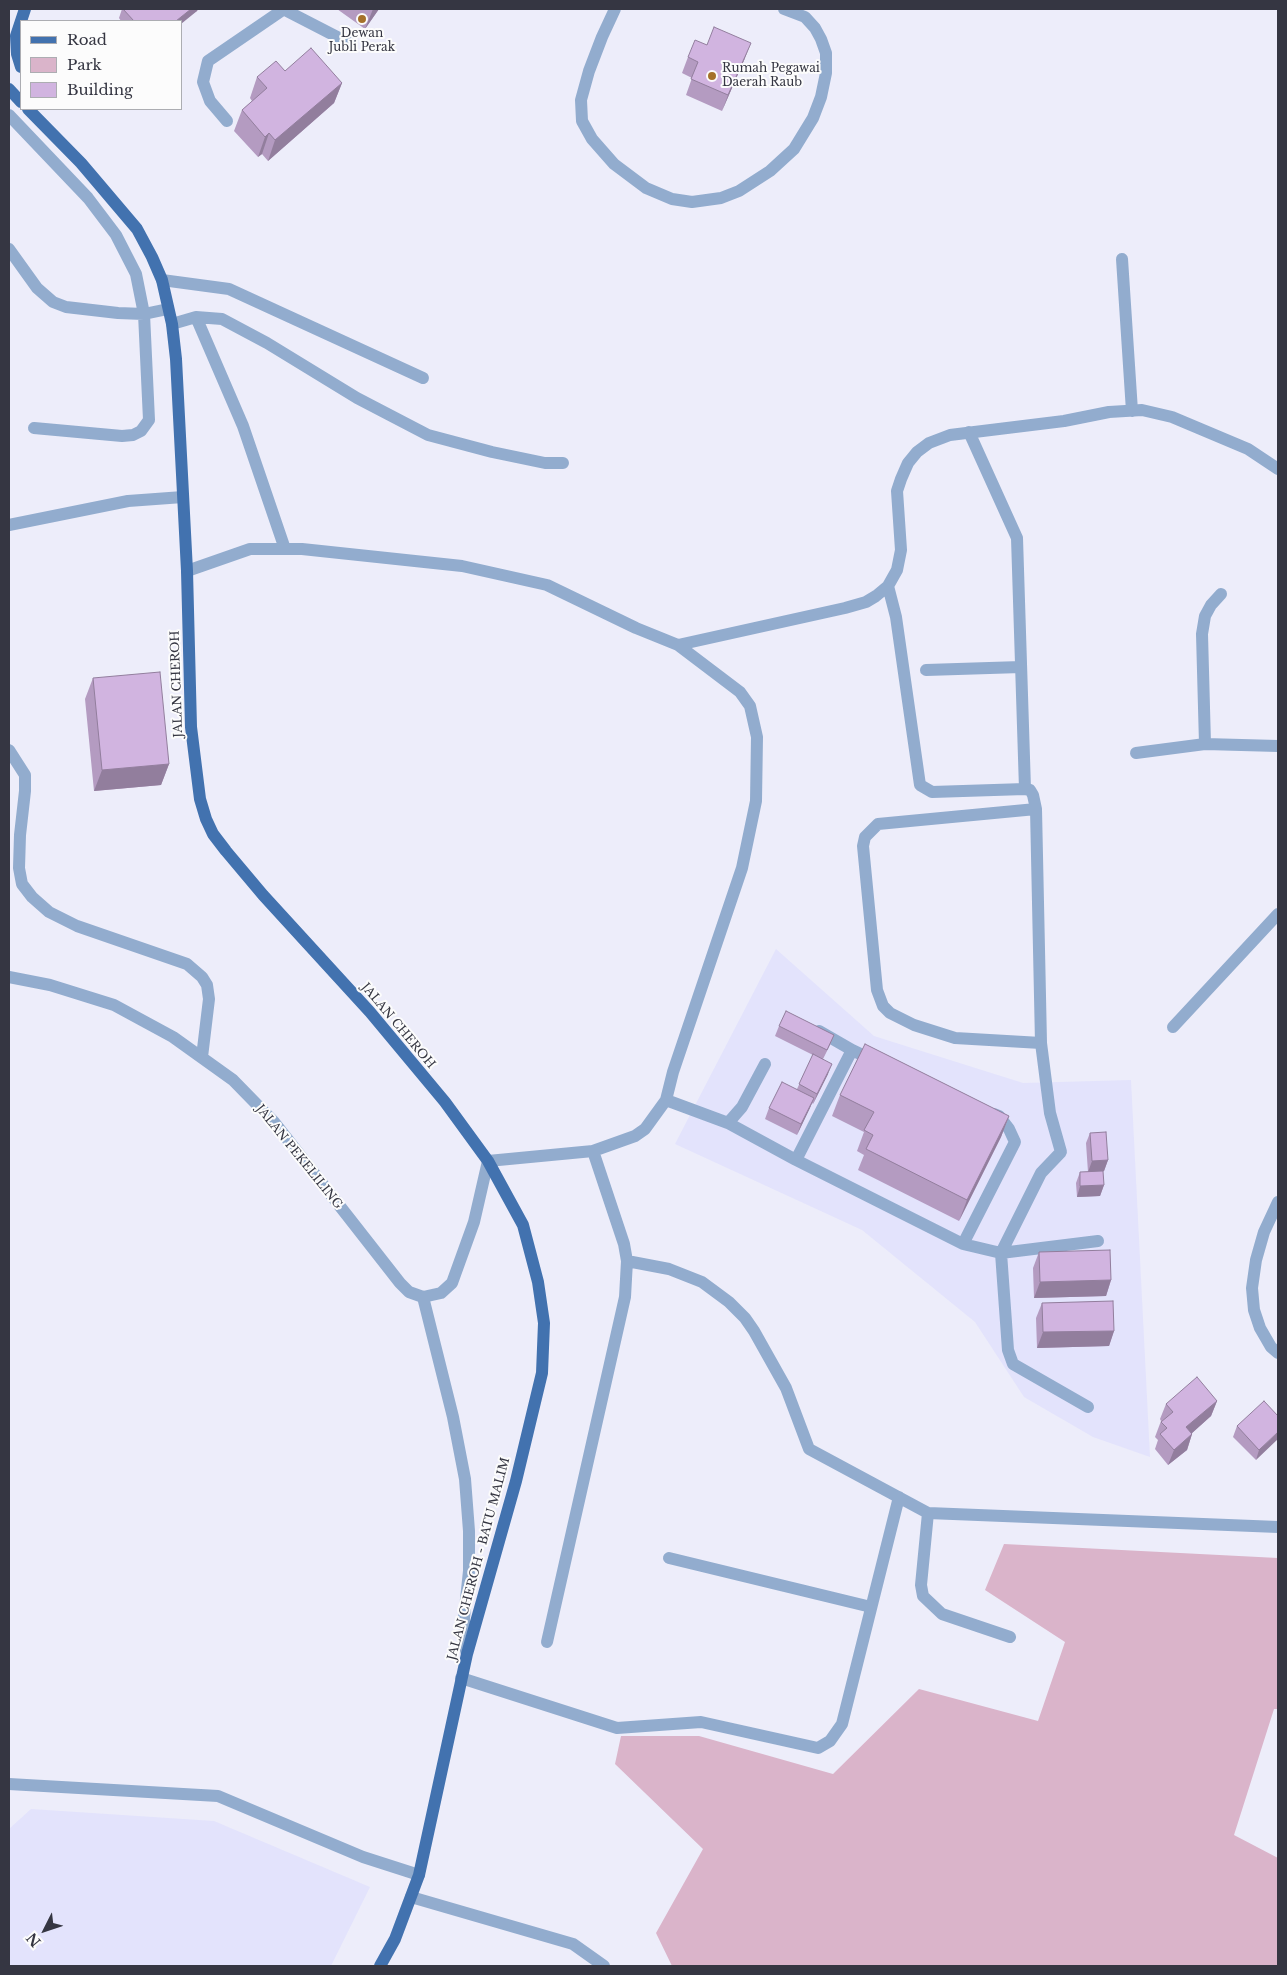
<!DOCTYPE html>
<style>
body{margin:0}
#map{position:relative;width:1287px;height:1975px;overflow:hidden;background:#ededfa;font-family:"Libre Baskerville",serif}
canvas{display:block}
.frame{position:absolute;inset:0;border:10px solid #353642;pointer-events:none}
.legend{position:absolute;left:20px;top:20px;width:162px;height:90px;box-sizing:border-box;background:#fcfcfc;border:1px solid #acadb2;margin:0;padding:6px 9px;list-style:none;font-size:15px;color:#353642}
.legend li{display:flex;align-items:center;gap:10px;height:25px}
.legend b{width:25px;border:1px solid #acadb2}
.north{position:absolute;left:20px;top:1905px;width:50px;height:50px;-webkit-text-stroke:4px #fcfcfc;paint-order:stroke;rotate:229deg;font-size:14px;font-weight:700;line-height:20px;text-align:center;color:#353642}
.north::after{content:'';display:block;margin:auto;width:18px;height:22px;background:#353642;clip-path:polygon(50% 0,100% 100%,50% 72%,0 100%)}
</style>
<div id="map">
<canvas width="1287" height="1975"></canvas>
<div class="frame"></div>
<ul class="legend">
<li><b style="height:6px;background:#4272af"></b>Road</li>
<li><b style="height:14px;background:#dab4ca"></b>Park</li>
<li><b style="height:14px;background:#d1b4e0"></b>Building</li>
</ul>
<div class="north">N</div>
</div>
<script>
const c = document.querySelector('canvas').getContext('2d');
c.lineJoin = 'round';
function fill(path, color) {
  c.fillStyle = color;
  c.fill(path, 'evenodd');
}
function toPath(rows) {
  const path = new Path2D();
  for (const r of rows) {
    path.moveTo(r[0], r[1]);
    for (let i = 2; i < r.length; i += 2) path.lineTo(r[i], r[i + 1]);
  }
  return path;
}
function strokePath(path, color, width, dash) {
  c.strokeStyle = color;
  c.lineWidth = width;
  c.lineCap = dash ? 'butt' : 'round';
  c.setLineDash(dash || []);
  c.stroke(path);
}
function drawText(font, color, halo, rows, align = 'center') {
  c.font = font + ' "Libre Baskerville",serif';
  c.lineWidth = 4;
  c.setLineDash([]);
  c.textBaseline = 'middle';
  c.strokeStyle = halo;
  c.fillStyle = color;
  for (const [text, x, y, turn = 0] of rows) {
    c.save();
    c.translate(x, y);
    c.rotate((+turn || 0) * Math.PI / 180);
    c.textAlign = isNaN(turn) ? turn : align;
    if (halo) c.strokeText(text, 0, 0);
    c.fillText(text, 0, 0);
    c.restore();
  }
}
fill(toPath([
 [776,949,874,1036,1023,1083,1131,1080,1150,1457,1093,1437,1024,1397,975,1322,862,1230,675,1144],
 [31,1809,214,1821,370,1887,331,1966,9,1966,9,1829]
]), '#e3e3fc');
fill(toPath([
 [1004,1544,1278,1558,1278,1709,1274,1709,1234,1835,1278,1858,1278,1966,672,1966,656,1933,703,1849,615,1764,621,1736,699,1736,833,1774,919,1689,1038,1721,1065,1642,985,1590]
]), '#dab4ca');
strokePath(toPath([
 [283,9,349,43],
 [615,9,602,37,589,71,581,100,582,121,592,139,614,164,646,188,672,199,692,202,721,198,739,191,770,171,794,149,813,118,821,97,826,73,826,53,821,39,815,28,805,17,784,9],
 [9,115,88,198,116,235,136,274,144,314,149,420,141,431,133,435,122,436,34,428],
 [227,121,210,101,203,82,208,61,284,9],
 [9,249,37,288,53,302,66,307,118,313,144,314,168,309],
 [1122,259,1132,411],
 [162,280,229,289,423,378],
 [196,317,243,426,285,549],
 [172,324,196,317,222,319,267,343,357,398,428,435,492,452,545,463,563,463],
 [969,432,1017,538,1025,789],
 [9,525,128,501,183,497],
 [888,586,896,617,920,785,932,792,1025,789,1030,790,1033,795,1036,809,1041,1043,1050,1113,1061,1152,1041,1173,1001,1253],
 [678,645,845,608,866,602,876,596,888,586,897,570,901,550,897,491,901,479,908,463,917,452,929,443,950,435,1064,421,1109,412,1142,410,1172,417,1248,449,1278,469],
 [926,670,1021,667],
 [1205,744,1202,634,1205,616,1211,605,1221,594],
 [9,750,25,775,25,791,20,835,19,868,22,884,32,897,49,912,77,926,187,964,202,977,207,985,209,999,202,1057],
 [1136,753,1205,744,1278,746],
 [1036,809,878,824,865,837,863,846,877,990,883,1006,890,1013,914,1025,955,1038,1041,1043],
 [9,977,50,985,114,1005,173,1037,233,1080,274,1122,400,1283,409,1292,423,1297,441,1293,452,1283,474,1222,488,1161,593,1151,635,1136,645,1129,666,1100,673,1072,742,868,756,801,757,737,750,706,740,692,678,645,636,628,547,585,462,566,302,549,250,549,187,571],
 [1173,1027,1278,914],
 [819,1031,852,1050],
 [666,1100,728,1123,796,1160,963,1244,1001,1253,1008,1350,1013,1364,1088,1407],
 [728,1123,742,1107,765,1064],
 [796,1160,852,1050,875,1061],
 [1278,1202,1264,1232,1256,1260,1252,1288,1254,1310,1260,1328,1271,1347,1278,1353],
 [963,1244,1015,1142,1009,1129,999,1116,994,1114],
 [1001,1253,1098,1241],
 [627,1261,669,1269,702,1282,729,1302,745,1318,754,1331,786,1388,809,1449,928,1513,1278,1527],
 [423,1297,453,1417,465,1479,469,1531,469,1571,464,1618,466,1651],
 [928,1513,921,1585,923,1596,942,1614,1010,1637],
 [669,1558,871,1607],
 [547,1642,625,1297,627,1261,624,1244,593,1151],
 [461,1678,617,1728,701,1722,818,1748,830,1741,842,1724,899,1497],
 [9,1784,218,1796,363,1857,419,1875],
 [411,1897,573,1944,604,1966]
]), '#92acce', 12);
strokePath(toPath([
 [21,67,17,54,16,36,25,9],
 [9,89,21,102],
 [28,109,81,163,137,229,152,257,162,280,172,324,176,359,187,571,191,727,200,799,206,819,213,834,226,851,263,895,370,1012,445,1102,488,1161,523,1225,538,1282,544,1323,542,1373,516,1481,467,1654,419,1875,395,1939,380,1966]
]), '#4272af', 12);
fill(toPath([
 [122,9,198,9,197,11,181,21,121,21,119,18],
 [337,9,379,9,365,29],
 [707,45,745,58,722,111,686,95,692,78,682,73,688,57],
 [285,71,342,83,334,103,268,161,262,154,258,157,234,131,242,110,252,101,250,98,257,77],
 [93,678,169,764,161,785,94,791,85,699],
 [779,1026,834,1035,830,1045,823,1059,828,1074,813,1104,812,1103,797,1135,765,1119,769,1108,797,1089,813,1055,775,1036],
 [840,1095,1009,1116,1001,1137,959,1221,858,1170,864,1155,857,1151,864,1132,832,1116],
 [1090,1133,1108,1160,1104,1171,1088,1172,1086,1143],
 [1080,1172,1104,1185,1100,1196,1077,1197,1076,1183],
 [1039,1252,1111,1280,1106,1296,1034,1298,1033,1268],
 [1042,1303,1114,1331,1109,1346,1037,1348,1036,1318],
 [1217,1401,1211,1416,1192,1433,1192,1434,1187,1450,1168,1465,1155,1449,1158,1440,1155,1437,1161,1421,1160,1419,1166,1404],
 [1278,1416,1256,1460,1233,1437,1237,1426]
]), '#b49bc1');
fill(toPath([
 [191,9,198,9,197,11,181,24,181,21,176,21],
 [373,9,379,9,365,29],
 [751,43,745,58,722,111,728,95],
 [342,83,334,103,268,161,275,140],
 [269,133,262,154,258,157,265,137],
 [169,764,161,785,94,791,102,770],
 [832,1064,828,1074,813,1104,817,1094],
 [814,1098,810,1108,797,1135,801,1124],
 [1009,1116,1001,1137,959,1221,967,1200],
 [1108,1160,1104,1171,1088,1172,1092,1161],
 [1104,1185,1100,1196,1077,1197,1080,1186],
 [1111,1280,1106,1296,1034,1298,1040,1282],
 [1114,1331,1109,1346,1037,1348,1043,1332],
 [1217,1401,1211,1416,1181,1443,1186,1427],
 [1278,1432,1278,1439,1256,1460,1259,1450],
 [1192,1434,1187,1450,1168,1465,1174,1450]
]), '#927e9d');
const building = toPath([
 [123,9,191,9,176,21,134,21,123,9],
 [714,27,751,43,728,95,691,79,698,62,688,57,695,40,707,45,714,27],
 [311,48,342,83,275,140,269,133,265,137,242,110,267,88,257,77,276,61,285,71,311,48],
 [160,672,169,764,102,770,93,678,160,672],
 [786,1011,834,1035,827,1050,779,1026,786,1011],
 [865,1044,1009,1116,967,1200,866,1149,873,1135,864,1130,874,1112,840,1095,865,1044],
 [813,1054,832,1064,817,1094,799,1084,813,1054],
 [782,1082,814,1098,801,1124,769,1108,782,1082],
 [1106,1132,1108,1160,1092,1161,1090,1133,1106,1132],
 [1103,1171,1104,1185,1080,1186,1080,1172,1103,1171],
 [1110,1250,1111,1280,1040,1282,1039,1252,1110,1250],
 [1113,1301,1114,1331,1043,1332,1042,1303,1113,1301],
 [1197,1377,1217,1401,1186,1427,1192,1434,1174,1450,1160,1434,1167,1428,1161,1422,1173,1412,1166,1404,1197,1377],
 [1264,1401,1278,1416,1278,1432,1259,1450,1237,1426,1264,1401]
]);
fill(building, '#d1b4e0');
strokePath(building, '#927e9d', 1);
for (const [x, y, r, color] of [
 [362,19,5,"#a5712a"],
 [712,76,5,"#a5712a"]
]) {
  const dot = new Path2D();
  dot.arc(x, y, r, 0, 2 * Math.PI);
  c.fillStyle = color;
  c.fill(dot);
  strokePath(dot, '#fcfcfc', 2);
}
drawText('12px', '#353642', '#fcfcfc', [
 ["Dewan",362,34],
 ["Jubli Perak",362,48],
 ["Rumah Pegawai",722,69,"left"],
 ["Daerah Raub",722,83,"left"]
]);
drawText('12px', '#353642', '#fcfcfc', [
 ["JALAN CHEROH",177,684,-92],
 ["JALAN CHEROH",398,1026,50],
 ["JALAN PEKELILING",299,1157,51],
 ["JALAN CHEROH - BATU MALIM",479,1559,-75]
]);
</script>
